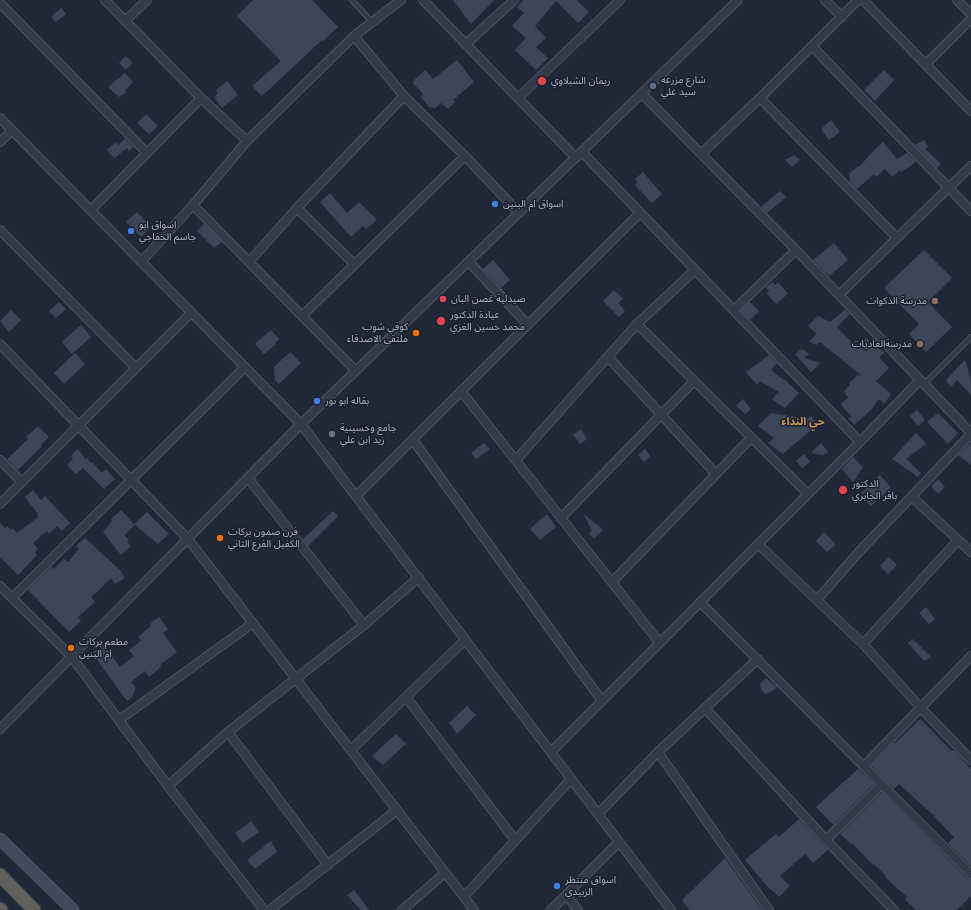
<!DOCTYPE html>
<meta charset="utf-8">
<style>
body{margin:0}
canvas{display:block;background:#202838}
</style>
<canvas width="971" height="910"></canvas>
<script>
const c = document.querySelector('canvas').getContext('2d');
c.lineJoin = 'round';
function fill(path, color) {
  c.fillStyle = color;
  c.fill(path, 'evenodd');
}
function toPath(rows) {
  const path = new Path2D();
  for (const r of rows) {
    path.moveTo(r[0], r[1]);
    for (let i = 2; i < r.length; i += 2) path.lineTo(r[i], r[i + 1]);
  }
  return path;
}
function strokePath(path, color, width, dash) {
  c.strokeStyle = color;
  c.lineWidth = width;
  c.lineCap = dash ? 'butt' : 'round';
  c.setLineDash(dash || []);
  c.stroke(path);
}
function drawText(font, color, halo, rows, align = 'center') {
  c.font = font + ' "Noto Sans","Noto Sans Arabic",sans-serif';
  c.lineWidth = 3;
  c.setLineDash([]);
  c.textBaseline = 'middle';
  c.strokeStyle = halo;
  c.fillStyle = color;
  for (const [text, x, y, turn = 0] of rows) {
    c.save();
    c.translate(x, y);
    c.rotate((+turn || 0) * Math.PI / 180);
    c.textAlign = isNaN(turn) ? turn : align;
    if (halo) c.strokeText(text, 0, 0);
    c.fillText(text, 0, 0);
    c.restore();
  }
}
fill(toPath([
 [253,0,312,0,338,27,323,41,322,40,262,96,252,86,281,61,237,16],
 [453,0,494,0,471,24],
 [524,0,576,0,589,12,578,23,556,1,535,26,546,38,536,47,548,58,536,70,515,50,526,38,512,26,524,13,517,7],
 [61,8,66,14,56,22,51,17],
 [126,56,133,63,126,70,119,63],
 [457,60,474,82,453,100,455,102,448,109,441,103,435,108,429,107,421,97,423,94,412,82,425,70,433,79],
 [884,70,894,80,875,101,864,90],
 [125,73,133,82,125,90,126,92,119,97,108,87],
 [227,81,238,95,222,108,214,97,218,93,216,90],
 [146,114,158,126,149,134,137,123],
 [831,120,840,132,829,140,821,129],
 [125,139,133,147,129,151,127,148,114,158,107,150,116,142,118,145],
 [924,140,928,147,925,149,941,164,937,168,915,145],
 [883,142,897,159,907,153,916,162,901,172,900,170,892,177,885,169,876,177,874,174,857,189,850,182,849,174,858,166,859,167,875,149],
 [794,155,800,160,792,167,785,160],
 [643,172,662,194,652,203,635,185,638,182,635,179],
 [780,191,786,197,767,213,761,207],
 [330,193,347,213,359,202,377,220,366,229,363,226,351,237,320,202],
 [137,212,151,227,141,237,126,222],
 [204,224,222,242,214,248,197,231],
 [834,243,848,260,829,276,813,260],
 [924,250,952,278,928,302,952,327,926,352,909,334,919,324,884,288],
 [493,260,510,280,501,288,483,269],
 [772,282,775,285,778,282,788,294,776,304,767,294,769,291,766,287],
 [614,290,623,298,618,303,625,311,619,317,603,301],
 [59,302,66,309,56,318,49,311],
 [750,302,759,311,750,320,741,310],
 [11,310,21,320,9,332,0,321],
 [845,310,850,314,837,327,856,347,866,338,885,353,879,357,889,368,876,381,891,394,884,404,879,399,871,410,854,425,848,418,852,417,840,404,848,398,844,391,850,385,849,383,858,375,862,376,820,342,816,345,809,341,817,334,808,326,818,316,830,322],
 [81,325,91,337,72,354,62,342],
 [271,330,279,339,275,343,276,344,264,354,255,344],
 [802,349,809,354,804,358,821,363,811,372,795,354],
 [290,352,301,363,279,384,275,380,274,367],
 [75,353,85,364,64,384,54,373],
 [769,355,777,363,771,370,784,380,784,379,799,393,785,408,772,399,779,392,760,381,757,385,746,372],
 [965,360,971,380,971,395,957,380,951,387,946,380],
 [743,399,751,409,745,414,736,406],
 [917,410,925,420,918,426,910,416],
 [771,413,803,418,805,416,807,419,811,416,818,424,783,454,768,443,774,438,758,426],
 [938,413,958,433,948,444,927,422],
 [38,426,49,437,41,445,42,446,18,470,7,459,28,439,26,437],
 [581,429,587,439,580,444,573,435],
 [916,433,926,444,906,459,921,473,918,477,892,459],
 [484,443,490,449,476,459,471,453],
 [821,443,828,452,823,455,811,453],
 [971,443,971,465,958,455],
 [78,449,85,459,87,458,91,463,92,462,102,473,106,469,115,479,104,489,83,468,76,474,67,465,73,459,71,456],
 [645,449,650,456,644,462,638,455],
 [804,454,810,462,802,468,796,461],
 [853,457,863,467,853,482,842,469],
 [880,475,891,488,871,506,859,495],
 [938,479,945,487,938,494,931,486],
 [33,490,41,500,45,496,70,523,62,531,57,526,49,534,47,531,33,543,38,549,35,552,37,555,18,575,0,557,0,523,5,528,7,526,11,530,13,528,17,533,38,517,37,515,38,514,25,497],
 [121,510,135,525,124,535,129,540,127,542,131,546,121,555,103,532,112,521,111,519],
 [333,511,338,516,308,546,303,539],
 [147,512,169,534,158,544,134,524],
 [583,513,603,530,594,539,589,533,592,531],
 [547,514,556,527,540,540,530,529],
 [824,532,836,545,827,552,816,541],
 [85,538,120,570,125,578,115,584,111,578,97,592,91,597,95,602,78,617,81,621,69,632,28,590,51,567,54,569,64,559,68,562,79,549,76,546],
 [889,557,897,565,888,574,880,566],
 [926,607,935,619,929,624,919,613],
 [159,617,168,629,163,633,177,652,160,665,161,667,149,677,145,671,131,682,136,687,132,697,127,701,92,653,103,644,120,667,134,656,129,650,141,641,138,637,151,626,150,624],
 [913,639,931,657,924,661,908,643],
 [766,678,777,687,771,692,765,694,761,689,760,684],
 [467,706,476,715,457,734,449,723],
 [920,719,952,751,954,750,971,769,971,866,948,843,954,837,932,814,899,784,894,789,871,766,894,743,895,743],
 [396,734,406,744,383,765,372,756],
 [858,769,874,784,833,825,816,807],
 [882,792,967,878,971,879,971,896,957,910,916,910,905,900,907,897,885,877,886,876,874,864,873,865,852,843,851,844,840,834],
 [799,819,828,850,813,863,805,854,780,876,790,886,779,897,766,885,745,860,776,834,779,837],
 [251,821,259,832,243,843,235,833],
 [271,841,277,852,255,869,247,860],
 [725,858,762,910,690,910,682,900],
 [354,890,369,910,361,910,347,895]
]), '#3c4658');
const service = toPath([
 [352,0,372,22],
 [924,384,971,337]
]);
const minor = toPath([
 [105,0,201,98,247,141],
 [423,0,576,158],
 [825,0,842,17],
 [863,0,971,111],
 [957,0,971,14],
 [0,3,147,153],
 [125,21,147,0],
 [354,36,404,96,465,156,519,213],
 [466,44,514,0],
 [812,46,971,211],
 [926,64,971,19],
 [642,94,796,250,971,433],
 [518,98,620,0],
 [760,98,897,238],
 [0,118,301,424,671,910],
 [0,142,12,130],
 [582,152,860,442],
 [701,154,760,98,858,0],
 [193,205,356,371],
 [297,208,354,264],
 [91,210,201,98],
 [0,230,136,368],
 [141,262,193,205,247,141,354,36,401,0],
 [249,262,297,208,404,96],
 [469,262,528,325],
 [839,295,897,238,971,166],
 [734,310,796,250],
 [302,316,465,156],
 [637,324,808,494],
 [0,344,188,539,474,910],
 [608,357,716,474],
 [461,391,659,642],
 [413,440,602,701],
 [0,460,22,482],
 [516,460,637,324,695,270],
 [248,478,364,625],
 [356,496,640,213],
 [912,497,971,552],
 [0,504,191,313],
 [561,518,694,381],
 [758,544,863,644,921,708,971,760],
 [612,582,751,438],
 [0,586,71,656,168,786,264,910],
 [12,598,245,367],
 [817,600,857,554,971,434],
 [700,602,971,874],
 [863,644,958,540],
 [406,697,515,840],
 [705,708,826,840,894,910],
 [119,720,253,623],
 [0,729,301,424,738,0],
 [228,732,328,865],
 [351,750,465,640],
 [551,752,860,442,920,380],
 [658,752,769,910],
 [864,766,971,656],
 [168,786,228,732,364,625,419,577],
 [598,814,658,752,758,659],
 [826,840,882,784],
 [566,895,578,910],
 [464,897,571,779],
 [270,910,397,810],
 [402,910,445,873],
 [551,910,619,842]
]);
const secondary = toPath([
 [0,839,73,910]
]);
const trunk = toPath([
 [0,875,34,910],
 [0,909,1,910]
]);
strokePath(service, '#4e5563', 6);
strokePath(minor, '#4e5563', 10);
strokePath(secondary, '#4e5563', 13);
strokePath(trunk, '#3b4250', 15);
strokePath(service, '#333b48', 4);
strokePath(minor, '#333b48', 8);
strokePath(secondary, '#41495b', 11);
strokePath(trunk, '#605f5c', 13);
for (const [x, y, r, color] of [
 [542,81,5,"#e0444e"],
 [653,86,4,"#5c6f8a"],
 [495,204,4,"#3f7fe0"],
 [131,231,4,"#3f7fe0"],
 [443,299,4,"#e0444e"],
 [935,301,4,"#8d6e63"],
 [441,321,5,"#e0444e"],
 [416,333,4,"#e8710a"],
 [920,344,4,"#8d6e63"],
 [317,401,4,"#3f7fe0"],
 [332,434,4,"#6b7280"],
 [843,490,5,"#e0444e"],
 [220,538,4,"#e8710a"],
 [71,648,4,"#e8710a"],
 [557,886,4,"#3f7fe0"]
]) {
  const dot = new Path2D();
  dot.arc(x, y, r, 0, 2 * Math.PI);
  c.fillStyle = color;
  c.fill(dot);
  strokePath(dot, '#19202d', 1.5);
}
drawText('10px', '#aeb5c5', '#19202d', [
 ["شارع مزرعه",661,80],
 ["سيد علي",661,92],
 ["ريمان الشبلاوي",551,81],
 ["اسواق ام البنين",503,204],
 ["اسواق ابو",139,225],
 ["جاسم الخفاجي",139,237],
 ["صيدلية غصن البان",451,299],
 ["مدرسة الذكوات",927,301,"right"],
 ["عيادة الدكتور",450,315],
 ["محمد حسين الغزي",450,327],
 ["كوفي شوب",408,327,"right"],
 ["ملتقى الاصدقاء",408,339,"right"],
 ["مدرسةالعاديات",912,344,"right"],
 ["بقاله ابو نور",325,401],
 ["جامع وحسينية",340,428],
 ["زيد ابن علي",340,440],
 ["الدكتور",852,484],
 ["باقر الجابري",852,496],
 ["فرن صمون بركات",228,532],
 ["الكفيل الفرع الثاني",228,544],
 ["مطعم برکات",79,642],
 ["ام البنین",79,654],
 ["اسواق منتظر",565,880],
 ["الزبيدي",565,892]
], 'left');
drawText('bold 11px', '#d59759', '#19202d', [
 ["حي النداء",803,422]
]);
</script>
